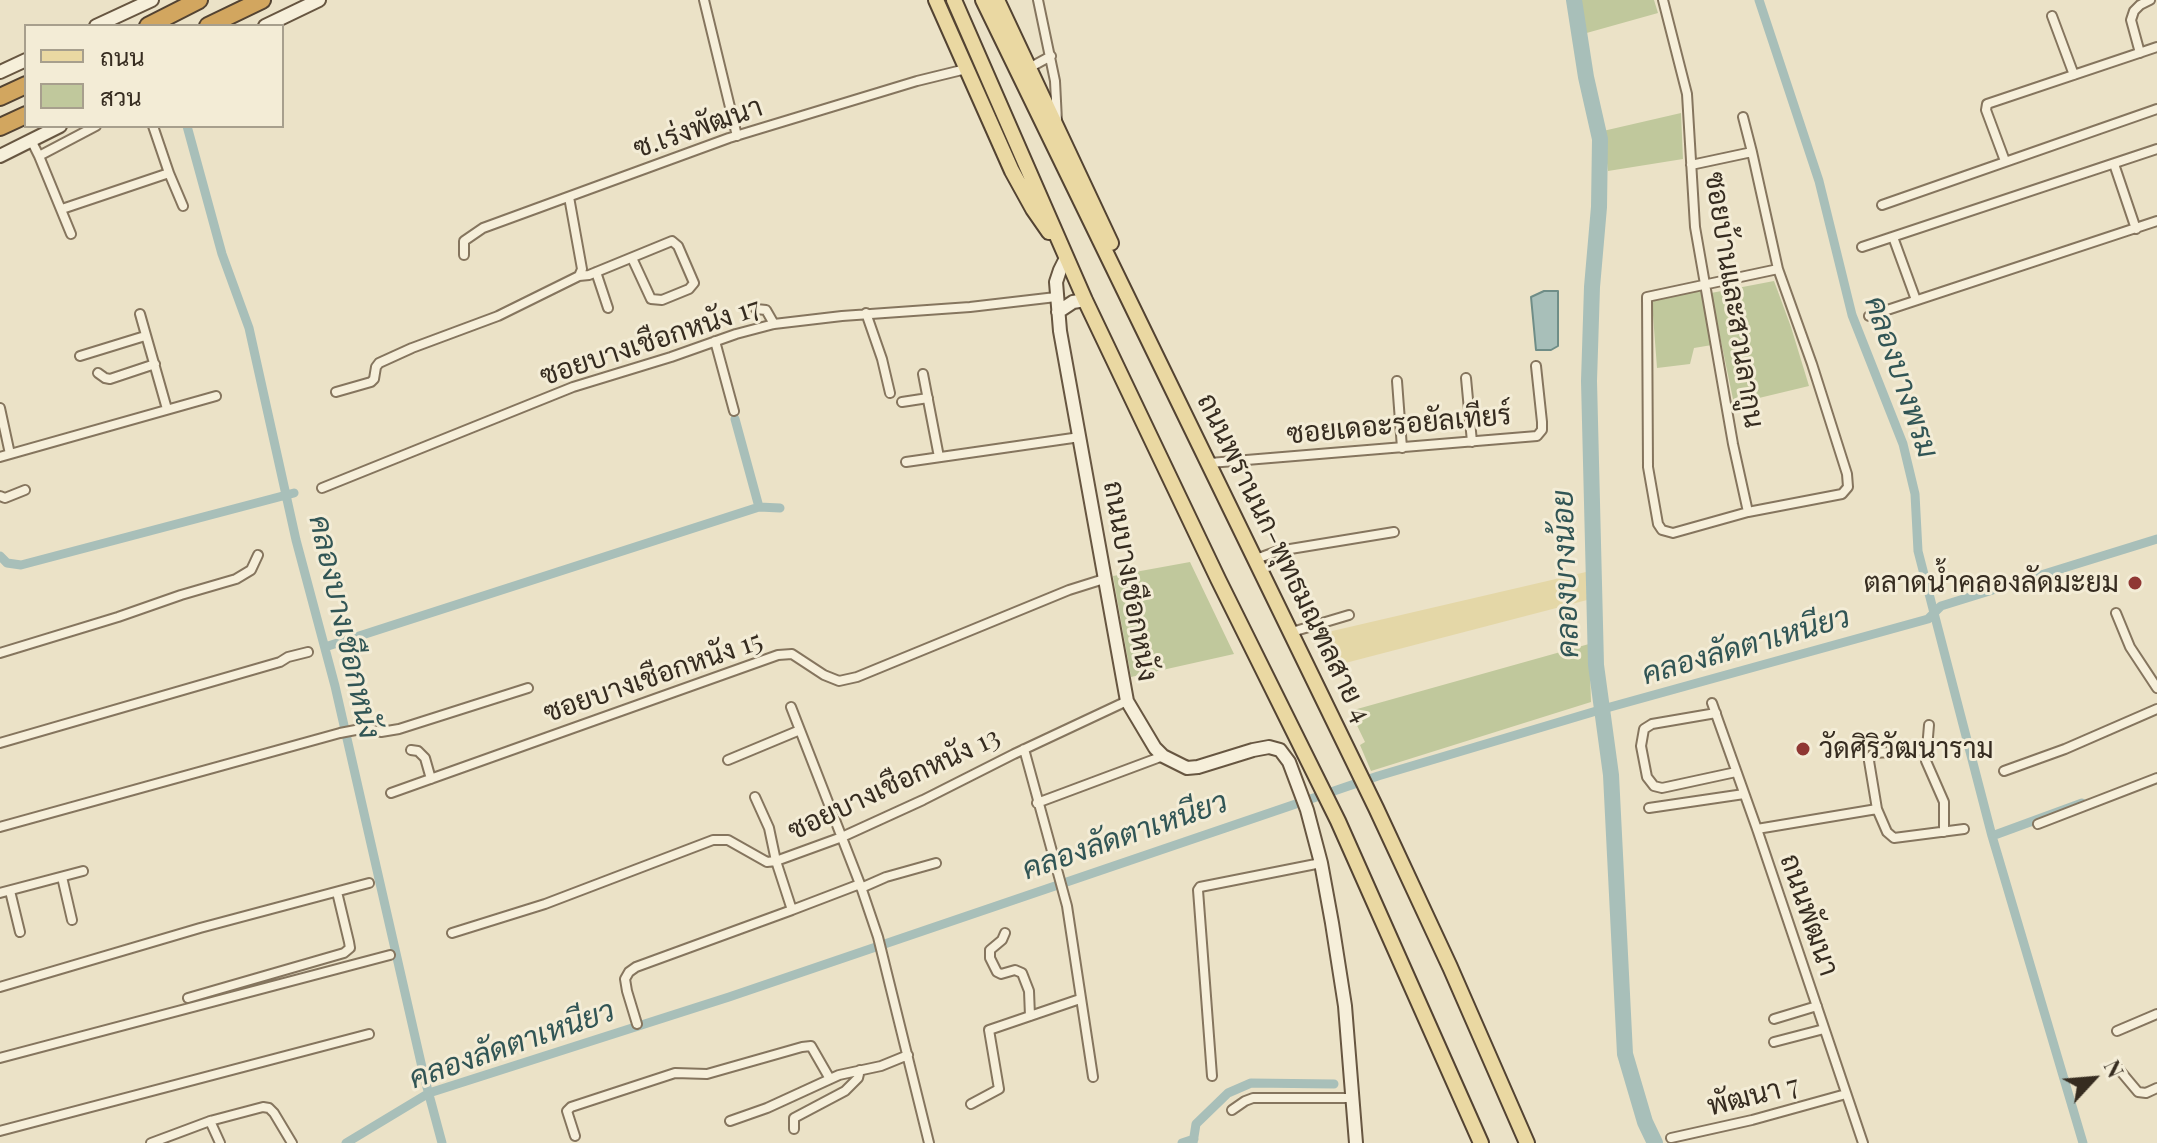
<!DOCTYPE html>
<meta charset="utf-8">
<style>
body{margin:0}
#map{position:relative;width:2157px;height:1143px;overflow:hidden;background:#ebe2c7;font-family:"Playfair Display",Sarabun,serif}
canvas{display:block}
.legend{position:absolute;left:24px;top:24px;width:260px;height:104px;box-sizing:border-box;background:#f3ecd6;border:2px solid #a79f8d;margin:0;padding:10px 14px;list-style:none;font-size:24px;color:#362c20}
.legend li{display:flex;align-items:center;gap:16px;height:40px}
.legend b{width:40px;border:2px solid #a79f8d}
.north{position:absolute;left:2053px;top:1039px;width:80px;height:80px;-webkit-text-stroke:6px #f3ecd6;paint-order:stroke;rotate:64deg;font-size:22px;font-weight:700;line-height:32px;text-align:center;color:#362c20}
.north::after{content:'';display:block;margin:auto;width:28px;height:36px;background:#362c20;clip-path:polygon(50% 0,100% 100%,50% 72%,0 100%)}
</style>
<div id="map">
<canvas width="2157" height="1143"></canvas>
<ul class="legend">
<li><b style="height:10px;background:#ead8a2"></b>ถนน</li>
<li><b style="height:22px;background:#c0c89c"></b>สวน</li>
</ul>
<div class="north">N</div>
</div>
<script>
const c = document.querySelector('canvas').getContext('2d');
c.lineJoin = 'round';
function fill(path, color) {
  c.fillStyle = color;
  c.fill(path, 'evenodd');
}
function toPath(rows) {
  const path = new Path2D();
  for (const r of rows) {
    path.moveTo(r[0], r[1]);
    for (let i = 2; i < r.length; i += 2) path.lineTo(r[i], r[i + 1]);
  }
  return path;
}
function strokePath(path, color, width, dash) {
  c.strokeStyle = color;
  c.lineWidth = width;
  c.lineCap = dash ? 'butt' : 'round';
  c.setLineDash(dash || []);
  c.stroke(path);
}
function drawText(font, color, halo, rows, align = 'center') {
  c.font = font + ' "Playfair Display",Sarabun,serif';
  c.lineWidth = 6;
  c.setLineDash([]);
  c.textBaseline = 'middle';
  c.strokeStyle = halo;
  c.fillStyle = color;
  for (const [text, x, y, turn = 0] of rows) {
    c.save();
    c.translate(x, y);
    c.rotate((+turn || 0) * Math.PI / 180);
    c.textAlign = isNaN(turn) ? turn : align;
    if (halo) c.strokeText(text, 0, 0);
    c.fillText(text, 0, 0);
    c.restore();
  }
}
fill(toPath([
 [1579,0,1654,0,1658,13,1583,34],
 [1681,113,1683,159,1608,171,1603,131],
 [1774,281,1791,327,1809,386,1734,404,1711,293],
 [1701,291,1712,345,1694,348,1690,364,1657,368,1652,302,1659,299],
 [1190,562,1234,654,1131,677,1113,576],
 [1589,644,1591,702,1371,771,1360,745,1365,742,1350,711]
]), '#c0c89c');
fill(toPath([
 [1586,572,1587,600,1330,667,1315,635]
]), '#e4d7a7');
const water = toPath([
 [1544,291,1558,291,1558,346,1551,350,1536,350,1531,297,1544,291]
]);
fill(water, '#a8bfb9');
strokePath(water, '#6f8d87', 2);
strokePath(toPath([
 [1759,0,1819,181,1852,315,1903,444,1915,494,1918,551,1934,613,1992,836,2083,1143],
 [187,126,222,254,249,328,296,540,335,686,424,1076,442,1143],
 [735,419,759,507],
 [0,556,7,563,21,565,294,493],
 [325,647,759,507,780,508],
 [1992,836,2082,803],
 [346,1143,429,1093,729,997,1378,776,1603,709,1928,619,1941,606,2157,539],
 [1182,1143,1194,1139],
 [1193,1143,1196,1124,1228,1093,1251,1083,1334,1084]
]), '#a8bfb9', 9);
strokePath(toPath([
 [1574,0,1586,77,1600,139,1599,207,1592,287,1589,381,1596,665,1611,775,1625,1054,1645,1122,1655,1143]
]), '#a8bfb9', 16);
const street = toPath([
 [704,0,737,136],
 [1038,0,1055,81,1057,121],
 [1663,0,1687,94,1695,227,1733,444,1748,512],
 [2052,16,2074,75],
 [2140,53,2131,20,2134,11,2140,5,2150,0],
 [1029,68,1051,56],
 [153,126,169,173,183,206],
 [31,140,39,156,96,126],
 [1752,152,1778,269,1812,364,1847,474,1848,487,1842,494,1748,512,1673,533,1662,530,1658,524,1648,467,1647,297,1778,269],
 [39,156,71,234],
 [2005,161,1986,110,1987,104,2157,47],
 [2114,164,2136,229],
 [1691,165,1752,152,1743,117],
 [1882,205,2157,109],
 [62,209,169,173],
 [1893,237,1916,300],
 [1862,247,2157,149],
 [464,255,464,241,483,228,729,138,917,81,966,69],
 [596,272,608,308],
 [579,276,589,275,672,241,678,246,694,283,689,289,662,300,651,299,632,258],
 [756,309,766,310,774,324],
 [866,313,882,359,890,393],
 [140,314,167,409],
 [1869,316,2157,221],
 [715,341,734,411],
 [80,356,145,336],
 [98,373,105,378,110,379,155,364],
 [923,374,939,457],
 [1466,378,1472,442],
 [1397,381,1402,448],
 [336,392,371,382,374,379,376,367,379,363,412,348,498,316,579,276,582,269,569,197],
 [902,402,928,398],
 [0,408,10,454],
 [0,457,216,396],
 [906,462,1080,437],
 [1210,463,1537,436,1542,430,1542,422,1536,366],
 [322,488,573,387,671,357,736,334,774,324,842,316,970,307,1056,297],
 [0,496,5,498,25,490],
 [1256,559,1278,551,1394,532],
 [2116,613,2130,647,2157,688],
 [1292,632,1349,615],
 [0,653,118,617,181,595,236,579,251,570,258,555],
 [1712,703,1757,829,1863,1143],
 [791,707,860,884,878,937,929,1143],
 [1716,713,1652,724,1644,729,1641,746,1647,777,1654,786,1662,788,1736,772],
 [1929,725,1926,761,1944,802,1944,832],
 [0,743,280,662,288,657,308,652],
 [1024,749,1067,906,1093,1077],
 [411,750,418,751,425,758,431,779],
 [728,760,800,730],
 [2004,771,2065,749,2157,709],
 [391,793,778,655,792,654,824,675,839,681,857,677,1069,590,1104,579],
 [1037,803,1163,756],
 [1649,808,1744,794],
 [1877,809,1869,761,1871,756,1874,753,1925,750],
 [2038,824,2157,778],
 [0,827,340,733,366,728,381,732,399,729,528,688],
 [1757,829,1877,809,1887,832,1894,838,1964,829],
 [62,877,72,920],
 [861,888,886,877,936,863],
 [10,891,20,932],
 [0,893,83,871],
 [792,910,860,884],
 [452,933,545,904,713,840,728,840,767,862,776,861,842,837,923,800,1014,754,1127,701],
 [1005,933,1002,940,990,950,990,958,997,972,1001,974,1015,970,1022,973,1029,991,1030,1016],
 [0,987,200,928,369,883],
 [188,998,344,953,350,948,349,942,337,892],
 [1774,1019,1817,1006],
 [637,1024,627,991,625,979,629,972,636,967,792,910,776,861,769,828,755,797],
 [2117,1031,2157,1014],
 [1774,1042,1824,1029],
 [0,1058,390,955],
 [2117,1067,2138,1092,2146,1093,2157,1088],
 [1212,1076,1198,890,1200,887,1321,863],
 [971,1104,999,1089,989,1030,1080,999],
 [1232,1110,1245,1101,1253,1098,1353,1098],
 [210,1121,220,1143],
 [730,1121,767,1108,839,1075,881,1066,908,1055],
 [794,1129,794,1118,845,1091,858,1078,860,1070],
 [0,1131,369,1034],
 [575,1136,567,1111,571,1107,675,1073,707,1074,802,1047,811,1046,830,1079],
 [1671,1138,1752,1120,1846,1094],
 [151,1143,210,1121,263,1107,269,1108,274,1113,292,1143]
]);
const secondary = toPath([
 [96,26,152,0],
 [265,26,319,0],
 [0,72,26,60],
 [0,156,60,126],
 [1066,258,1060,270,1056,282,1060,331,1127,701,1155,748,1163,756,1187,768,1198,767,1253,750,1269,747,1280,750,1289,762,1307,810,1321,863,1332,923,1345,1006,1356,1143],
 [1058,312,1073,302,1085,300]
]);
const primary = toPath([
 [936,0,1012,171,1033,209,1049,232],
 [954,0,1085,300,1218,579,1338,821,1481,1143],
 [983,0,1376,808,1450,967,1527,1143],
 [997,0,1111,243]
]);
const highway = toPath([
 [148,26,199,0],
 [208,26,262,0],
 [0,97,26,85],
 [0,127,26,115]
]);
strokePath(street, '#85755e', 12);
strokePath(secondary, '#675641', 16);
strokePath(primary, '#534332', 18);
strokePath(highway, '#534332', 20);
strokePath(street, '#f6efda', 8);
strokePath(secondary, '#f6efda', 12);
strokePath(primary, '#ead8a2', 14);
strokePath(highway, '#d2a65f', 16);
for (const [x, y, r, color] of [
 [2135,583,8,"#8f3733"],
 [1803,749,8,"#8f3733"]
]) {
  const dot = new Path2D();
  dot.arc(x, y, r, 0, 2 * Math.PI);
  c.fillStyle = color;
  c.fill(dot);
  strokePath(dot, '#f3ecd6', 3);
}
drawText('28px', '#362c20', '#f3ecd6', [
 ["ซ.เร่งพัฒนา",698,128,-19],
 ["ซอยบ้านและสวนลากูน",1734,300,81],
 ["ซอยบางเชือกหนัง 17",650,342,-18],
 ["ซอยเดอะรอยัลเทียร์",1399,425,-5],
 ["ถนนพรานนก-พุทธมณฑลสาย 4",1284,558,64],
 ["ถนนบางเชือกหนัง",1130,581,80],
 ["ซอยบางเชือกหนัง 15",653,677,-19],
 ["ซอยบางเชือกหนัง 13",894,784,-25],
 ["ถนนพัฒนา",1809,915,71],
 ["พัฒนา 7",1753,1096,-14]
]);
drawText('28px', '#362c20', '#f3ecd6', [
 ["ตลาดน้ำคลองลัดมะยม",2119,583],
 ["วัดศิริวัฒนาราม",1819,749,"left"]
], 'right');
drawText('italic 30px', '#315555', '#f3ecd6', [
 ["คลองบางพรม",1901,377,71],
 ["คลองบางน้อย",1566,574,-92],
 ["คลองบางเชือกหนัง",344,627,77],
 ["คลองลัดตาเหนียว",1746,646,-16],
 ["คลองลัดตาเหนียว",1125,836,-19],
 ["คลองลัดตาเหนียว",512,1045,-19]
]);
</script>
